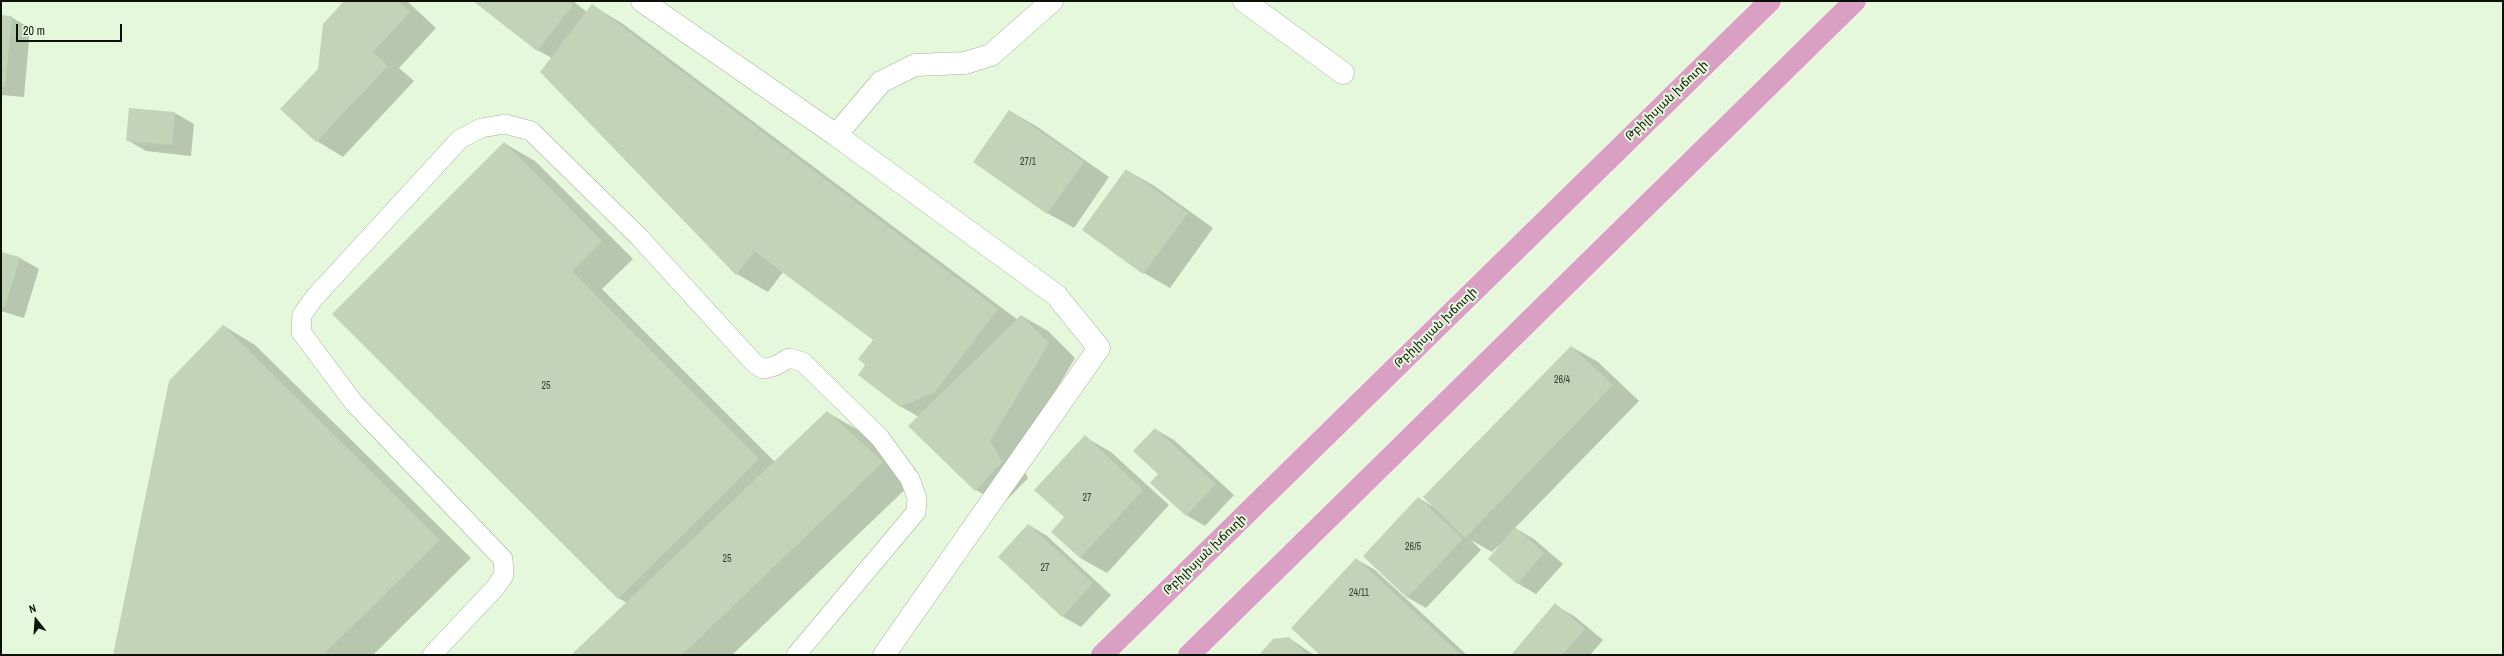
<!DOCTYPE html>
<meta charset="utf-8">
<style>
body{margin:0}
#map{position:relative;width:2504px;height:656px;overflow:hidden;background:#e6f8db;font-family:"Archivo Narrow",sans-serif}
canvas{display:block}
.frame{position:absolute;inset:0;border:2px solid #0c1208;pointer-events:none}
.north{position:absolute;left:16px;top:600px;width:40px;height:40px;-webkit-text-stroke:3px #e6f8db;paint-order:stroke;rotate:343deg;font-size:11px;font-weight:700;line-height:16px;text-align:center;color:#0c1208}
.north::after{content:'';display:block;margin:auto;width:14px;height:18px;background:#0c1208;clip-path:polygon(50% 0,100% 100%,50% 72%,0 100%)}
.scale{position:absolute;left:16px;top:24px;width:106px;height:18px;box-sizing:border-box;border:2px solid #0c1208;border-top:0;padding-left:5px;font-size:12px;line-height:14px;white-space:nowrap;color:#0c1208;-webkit-text-stroke:3px #e6f8db;paint-order:stroke}
</style>
<div id="map">
<canvas width="2504" height="656"></canvas>
<div class="frame"></div>
<div class="north">N</div>
<div class="scale">20 m</div>
</div>
<script>
const c = document.querySelector('canvas').getContext('2d');
c.lineJoin = 'round';
function fill(path, color) {
  c.fillStyle = color;
  c.fill(path, 'evenodd');
}
function toPath(rows) {
  const path = new Path2D();
  for (const r of rows) {
    path.moveTo(r[0], r[1]);
    for (let i = 2; i < r.length; i += 2) path.lineTo(r[i], r[i + 1]);
  }
  return path;
}
function strokePath(path, color, width, dash) {
  c.strokeStyle = color;
  c.lineWidth = width;
  c.lineCap = dash ? 'butt' : 'round';
  c.setLineDash(dash || []);
  c.stroke(path);
}
function drawText(font, color, halo, rows, align = 'center') {
  c.font = font + ' "Archivo Narrow","Noto Sans Armenian",sans-serif';
  c.lineWidth = 4;
  c.setLineDash([]);
  c.textBaseline = 'middle';
  c.strokeStyle = halo;
  c.fillStyle = color;
  for (const [text, x, y, turn = 0] of rows) {
    c.save();
    c.translate(x, y);
    c.rotate((+turn || 0) * Math.PI / 180);
    c.textAlign = isNaN(turn) ? turn : align;
    if (halo) c.strokeText(text, 0, 0);
    c.fillText(text, 0, 0);
    c.restore();
  }
}
fill(toPath([
 [345,1,407,1,436,28,399,68,414,81,343,157,317,141,281,109,319,69],
 [474,1,573,1,587,12,592,5,623,24,1018,320,1022,316,1048,331,1075,358,1016,457,1028,478,1002,505,976,490,919,417,900,406,867,365,874,340,783,272,768,292,737,274,552,58,537,50],
 [1,16,11,17,30,28,24,97,1,95],
 [130,109,175,113,194,124,191,156,146,151,127,140],
 [1010,111,1036,126,1109,177,1074,228,1047,213],
 [504,143,535,161,633,259,602,289,775,462,827,412,858,430,914,481,732,655,573,655,627,603,618,598],
 [1126,170,1153,185,1213,228,1170,288,1144,273,1083,229],
 [1,253,20,258,39,269,24,318,1,311],
 [224,326,255,345,471,558,373,655,114,655],
 [1572,347,1598,362,1639,401,1515,528,1534,539,1563,564,1536,594,1517,583,1499,545,1492,552,1471,540,1481,550,1426,608,1407,597,1419,498,1435,508],
 [1155,429,1174,440,1234,495,1205,526,1186,515],
 [1085,437,1111,452,1169,505,1107,573,1080,558,1065,517],
 [1029,525,1047,536,1111,595,1081,627,1062,616],
 [1356,559,1375,570,1467,655,1322,655],
 [1555,605,1574,616,1603,640,1590,655,1513,655],
 [1289,638,1314,655,1260,655]
]), '#0003');
fill(toPath([
 [344,1,398,1,410,12,373,52,388,66,316,142,280,109,318,69,323,24],
 [473,1,567,1,573,5,537,51],
 [592,4,998,309,935,392,900,407,858,375,865,365,858,359,873,340,754,251,736,275,540,72],
 [1,15,12,16,5,87,1,86],
 [129,108,175,112,172,145,126,141],
 [1009,110,1084,162,1047,214,973,162],
 [504,142,602,241,572,271,759,459,618,599,332,314],
 [1126,169,1188,213,1143,274,1082,230],
 [1,252,20,257,5,307,1,306],
 [1021,315,1049,343,990,441,1002,462,975,491,908,426],
 [223,325,440,540,323,655,113,655,169,381],
 [1571,346,1613,385,1465,538,1423,497],
 [827,411,883,462,682,655,571,655],
 [1155,428,1216,484,1186,516,1150,483,1158,474,1133,451],
 [1085,435,1143,490,1080,558,1051,532,1064,517,1034,490],
 [1418,497,1463,539,1407,598,1363,556],
 [1028,524,1093,583,1062,617,998,557],
 [1515,527,1544,553,1517,584,1488,559],
 [1356,558,1461,655,1320,655,1291,628],
 [1555,603,1585,629,1562,655,1511,655],
 [1289,637,1307,655,1259,655,1273,639]
]), '#c2d3b7');
const service = toPath([
 [432,655,495,588,504,575,503,559,354,403,301,332,302,315,314,298,460,139,481,128,505,124,531,131,640,238,754,363,763,369,775,366,789,358,803,362,880,438,910,479,917,498,916,512,796,655]
]);
const minor = toPath([
 [642,1,836,135,1056,295,1099,348,884,655],
 [1244,1,1343,73],
 [836,135,881,82,915,65,965,63,991,55,1052,1]
]);
const primary = toPath([
 [1102,655,1770,1],
 [1189,655,1855,1]
]);
strokePath(service, '#a2b398', 20);
strokePath(minor, '#a2b398', 23);
strokePath(primary, '#fff', 23);
strokePath(service, '#fff', 19);
strokePath(minor, '#fff', 22);
strokePath(primary, '#d9a0c4', 22);
drawText('10px', '#3a4234', null, [
 ["27/1",1028,162],
 ["26/4",1562,380],
 ["25",546,386],
 ["27",1087,498],
 ["26/5",1413,547],
 ["25",727,559],
 ["27",1045,568],
 ["24/11",1359,593]
]);
drawText('12px', '#0c1208', '#e6f8db', [
 ["Թբիլիսյան խճուղի",1667,101,-44],
 ["Թբիլիսյան խճուղի",1436,328,-44],
 ["Թբիլիսյան խճուղի",1205,555,-44]
]);
</script>
